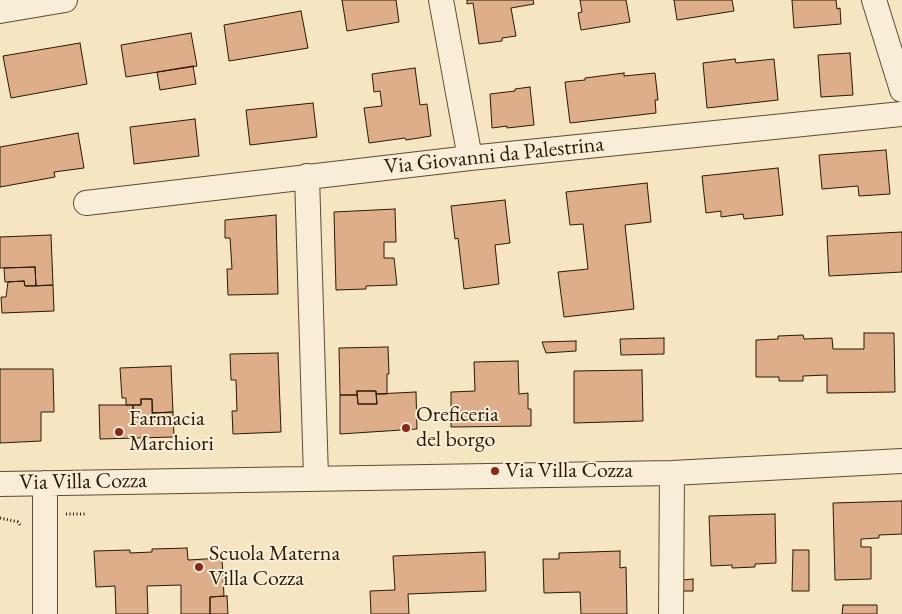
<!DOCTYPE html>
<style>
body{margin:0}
canvas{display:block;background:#f5e5c1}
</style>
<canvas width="902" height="614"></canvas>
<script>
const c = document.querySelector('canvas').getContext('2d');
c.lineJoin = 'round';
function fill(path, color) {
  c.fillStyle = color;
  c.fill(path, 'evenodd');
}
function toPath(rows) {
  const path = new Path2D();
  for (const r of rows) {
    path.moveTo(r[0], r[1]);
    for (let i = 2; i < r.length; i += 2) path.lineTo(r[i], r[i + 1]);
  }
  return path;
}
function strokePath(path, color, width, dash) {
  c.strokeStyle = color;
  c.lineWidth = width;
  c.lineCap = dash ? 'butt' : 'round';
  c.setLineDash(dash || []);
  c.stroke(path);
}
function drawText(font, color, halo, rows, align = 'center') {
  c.font = font + ' "EB Garamond",serif';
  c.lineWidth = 4;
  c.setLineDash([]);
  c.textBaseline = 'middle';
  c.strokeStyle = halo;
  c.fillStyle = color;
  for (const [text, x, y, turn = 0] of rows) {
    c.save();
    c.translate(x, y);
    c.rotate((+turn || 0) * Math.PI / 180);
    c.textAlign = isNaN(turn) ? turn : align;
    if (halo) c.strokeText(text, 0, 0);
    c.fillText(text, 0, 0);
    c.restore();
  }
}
const building = toPath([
 [342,0,396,0,399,22,347,31,342,0],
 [467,0,533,0,534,4,511,8,516,36,502,38,502,41,479,44,473,3,467,4,467,0],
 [580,0,626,0,630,22,581,30,578,13,582,12,580,0],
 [674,0,732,0,734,11,677,20,674,0],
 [792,0,836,0,837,9,840,8,841,24,794,28,792,0],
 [301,11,308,48,229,61,224,25,301,11],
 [191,33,197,66,126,77,121,45,191,33],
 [80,43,87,84,11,98,3,56,80,43],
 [850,53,853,95,821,97,818,55,850,53],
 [735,59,736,63,774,59,778,100,707,108,703,63,735,59],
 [193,66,196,84,160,90,157,72,193,66],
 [415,68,420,105,427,104,431,136,406,140,405,138,369,143,364,108,382,106,380,91,374,92,372,74,415,68],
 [624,73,624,76,655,73,658,100,655,100,656,113,570,123,565,82,585,80,585,78,624,73],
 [530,87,534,125,507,128,507,126,492,128,490,94,515,91,515,89,530,87],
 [313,103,317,137,250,145,246,110,313,103],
 [195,119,199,156,134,164,130,127,195,119],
 [78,133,84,168,54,172,55,177,0,187,0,147,78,133],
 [886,150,890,194,859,196,858,186,822,189,819,155,886,150],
 [778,168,783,215,744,219,743,214,721,217,721,211,706,213,702,176,778,168],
 [647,183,651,222,625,225,634,309,564,317,558,272,588,269,583,224,570,225,566,192,647,183],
 [505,200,510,243,495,245,499,284,464,289,458,238,455,239,451,206,505,200],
 [395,209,396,242,384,242,384,258,394,258,397,285,366,286,366,289,336,290,334,212,395,209],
 [276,215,278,294,228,295,227,269,232,269,230,238,225,238,225,220,276,215],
 [902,232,902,272,829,276,827,236,902,232],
 [51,235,53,285,36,286,35,267,0,268,0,237,51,235],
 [35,267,36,286,25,286,24,281,5,282,4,268,35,267],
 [24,281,25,286,53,285,54,311,2,313,1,297,6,297,8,282,24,281],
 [864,333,894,333,895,392,827,393,827,375,803,376,803,381,779,381,779,377,756,377,756,340,778,339,778,336,803,335,804,339,832,338,833,349,864,349,864,333],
 [664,338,664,354,621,355,620,339,664,338],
 [576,341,576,351,546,353,542,342,576,341],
 [388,347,389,374,387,374,387,394,376,394,376,391,357,391,357,395,340,395,339,348,388,347],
 [278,353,281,432,233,434,232,411,237,411,236,380,231,380,230,354,278,353],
 [518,361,519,394,528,393,528,409,531,409,531,426,451,427,451,392,475,391,474,362,518,361],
 [171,366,173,412,152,413,152,399,141,399,141,405,126,405,126,398,122,398,120,368,171,366],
 [0,369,53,369,54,412,41,412,41,441,0,443,0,369],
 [642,370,643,421,574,423,574,371,642,370],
 [357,391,376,391,377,404,358,404,357,391],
 [416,392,417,429,340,434,340,395,357,395,358,404,377,404,376,394,416,392],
 [141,399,152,399,153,418,133,419,133,405,141,405,141,399],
 [99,405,133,405,133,419,153,418,152,413,173,412,174,437,100,439,99,405],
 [902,501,902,534,879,535,879,538,861,539,861,547,871,547,871,579,835,580,833,503,902,501],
 [775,514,776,563,755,564,755,567,732,568,732,565,711,566,709,516,775,514],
 [187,548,188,560,222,558,224,596,210,597,210,614,181,614,181,585,147,586,148,614,116,614,115,586,96,587,94,551,130,550,130,553,152,552,152,549,187,548],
 [793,550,809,550,809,591,792,591,793,550],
 [620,551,620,568,626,567,627,614,581,614,580,592,544,593,543,559,559,559,559,553,620,551],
 [485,552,486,591,408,594,409,614,371,614,370,591,395,590,393,556,485,552],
 [693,579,693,591,683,591,683,580,693,579],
 [227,596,228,614,210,614,210,597,227,596],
 [843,605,877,605,877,614,842,614,843,605]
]);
fill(building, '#dead89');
strokePath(building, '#2a1a02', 1);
const street = toPath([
 [441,0,470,158],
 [874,0,902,90],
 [0,11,65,0],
 [307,176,316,478],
 [86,203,470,158,902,114],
 [45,483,45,614],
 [0,484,672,473,902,461],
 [671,614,672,473]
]);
strokePath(street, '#5d4d32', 26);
strokePath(toPath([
 [66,514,87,514],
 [0,518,18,522,21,526]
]), '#2a1a02', 3, [1, 2.5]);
strokePath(street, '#f8eed7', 24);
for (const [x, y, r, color] of [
 [406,428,5,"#8f2418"],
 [119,432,5,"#8f2418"],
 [495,471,5,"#8f2418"],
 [199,567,5,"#8f2418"]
]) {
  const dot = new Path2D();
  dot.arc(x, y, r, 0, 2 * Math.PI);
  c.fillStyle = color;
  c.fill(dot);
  strokePath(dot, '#f8eed7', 2);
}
drawText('22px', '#2a1a02', '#f8eed7', [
 ["Via Giovanni da Palestrina",494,156,-6],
 ["Via Villa Cozza",83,482,-1]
]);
drawText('22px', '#2a1a02', '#f8eed7', [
 ["Oreficeria",416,415],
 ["del borgo",416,440],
 ["Farmacia",129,419],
 ["Marchiori",129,444],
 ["Via Villa Cozza",505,471],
 ["Scuola Materna",209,554],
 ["Villa Cozza",209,579]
], 'left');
</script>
